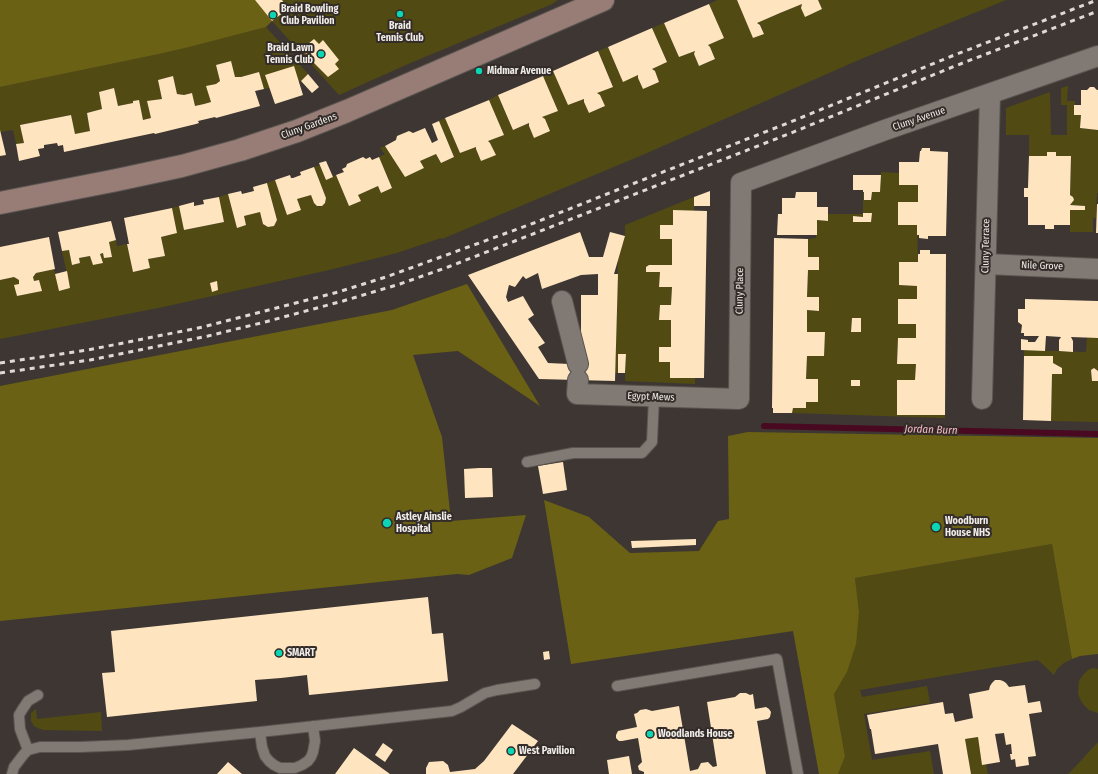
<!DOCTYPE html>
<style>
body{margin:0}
canvas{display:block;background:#3d3632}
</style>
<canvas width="1098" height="774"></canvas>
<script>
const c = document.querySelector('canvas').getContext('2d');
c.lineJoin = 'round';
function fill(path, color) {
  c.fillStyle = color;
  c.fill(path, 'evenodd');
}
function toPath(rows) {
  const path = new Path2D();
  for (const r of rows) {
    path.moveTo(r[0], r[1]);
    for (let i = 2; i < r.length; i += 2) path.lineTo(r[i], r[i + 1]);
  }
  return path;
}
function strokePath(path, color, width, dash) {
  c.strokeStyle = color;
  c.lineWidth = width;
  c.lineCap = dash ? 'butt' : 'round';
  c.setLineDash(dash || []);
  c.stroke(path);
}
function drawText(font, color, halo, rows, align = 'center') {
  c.font = font + ' "Fira Sans Condensed",sans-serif';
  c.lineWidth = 4;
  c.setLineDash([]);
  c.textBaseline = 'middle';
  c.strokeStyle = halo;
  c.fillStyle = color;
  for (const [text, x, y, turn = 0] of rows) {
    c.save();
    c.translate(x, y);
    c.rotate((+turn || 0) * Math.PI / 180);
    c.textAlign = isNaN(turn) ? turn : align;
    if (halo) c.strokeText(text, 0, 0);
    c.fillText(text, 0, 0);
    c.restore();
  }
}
fill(toPath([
 [255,0,558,0,552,4,408,64,339,95,272,21],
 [717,0,737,0,754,38,764,33,761,25,757,23,802,4,805,16,822,9,818,0,1006,0,861,59,647,153,442,239,441,238,397,253,329,270,163,307,0,339,0,280,14,277,19,280,19,284,15,286,17,296,41,291,39,280,34,281,33,277,36,273,54,269,59,290,70,288,62,251,69,250,72,265,80,263,79,258,91,256,93,265,102,263,100,254,103,253,104,258,112,257,109,242,116,240,117,246,127,244,133,272,150,268,148,259,165,256,161,237,177,233,172,208,179,206,184,230,224,222,219,197,228,194,237,227,246,225,244,216,260,212,263,224,268,227,274,226,277,220,267,183,275,180,287,215,297,199,311,195,315,205,319,207,322,206,325,203,326,198,314,167,320,165,326,180,336,175,349,206,361,201,358,195,378,186,381,193,392,188,379,157,385,154,380,148,385,146,405,177,424,168,420,161,436,154,441,163,454,157,439,121,445,118,460,153,476,147,476,149,481,161,495,155,490,143,488,141,504,135,489,100,498,95,513,130,529,123,529,126,534,138,542,117,558,111,543,76,553,71,568,105,584,99,584,102,589,113,604,107,597,93,613,86,598,51,608,47,623,81,638,75,638,78,643,89,659,82,655,71,652,69,667,62,652,28,664,23,679,57,695,51,694,54,699,66,715,59,710,47,708,45,724,38,709,4],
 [266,27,308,74,301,81,264,89,259,72,241,77,235,77,230,61,216,65,220,81,216,84,207,86,211,102,195,106,192,93,184,95,177,94,173,76,158,80,162,99,147,102,151,118,143,120,139,100,133,101,133,103,118,106,114,89,99,92,102,109,87,113,90,131,75,134,70,115,20,125,24,143,16,144,13,130,0,132,0,87,159,54],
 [1068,86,1067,101,1075,101,1074,115,1081,115,1080,128,1098,130,1098,193,1097,193,1096,218,1093,218,1093,232,1070,232,1070,210,1085,210,1085,206,1070,205,1074,200,1073,197,1070,195,1071,156,1056,156,1055,152,1047,152,1047,156,1029,156,1029,135,1006,135,1006,108,1050,92,1051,135,1067,135,1067,105,1061,105,1061,88],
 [881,172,899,173,899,185,918,185,918,202,898,202,898,225,917,225,918,262,899,262,899,285,917,286,917,299,898,299,898,324,916,324,916,338,898,338,897,364,916,364,915,380,897,380,897,414,945,415,945,418,792,413,793,408,806,408,806,402,818,379,806,379,807,356,824,356,824,332,807,332,807,310,819,311,819,297,807,297,808,270,819,270,819,257,808,257,808,239,816,238,817,220,827,221,828,214,863,214,863,217,853,216,853,222,871,222,871,213,863,213,863,192,864,192,864,200,871,200,872,192,880,192],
 [852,318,861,318,861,332,851,332],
 [694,197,694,211,673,210,673,225,660,225,660,239,672,239,672,265,649,265,646,267,646,272,660,272,659,287,672,287,671,305,660,305,659,320,671,320,671,347,659,347,659,362,670,362,670,378,695,378,695,384,625,381,626,354,618,354,618,373,615,373,618,259,625,236,625,225],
 [1087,338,1098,338,1098,371,1094,368,1091,371,1092,381,1098,381,1098,422,1051,421,1052,374,1062,374,1062,368,1053,363,1052,356,1024,356,1024,350,1086,352],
 [1052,544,1072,659,1064,663,1057,669,1054,675,1038,660,860,690,862,697,927,686,930,703,864,714,872,760,930,751,934,774,838,774,845,755,834,694,847,672,859,612,855,578],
 [1093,668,1098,669,1098,713,1089,710,1083,704,1080,699,1078,693,1079,681,1083,675,1088,670],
 [36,709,37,719,101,712,102,731,44,730,40,729,34,726,31,721,31,713],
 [978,737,982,764,986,764,988,774,971,774,965,739],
 [1098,742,1098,774,1068,774,1075,767]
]), '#514b13');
fill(toPath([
 [0,0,255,0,272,21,266,27,189,47,159,54,0,87],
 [467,284,540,406,458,351,413,355,442,437,451,521,526,515,512,558,469,575,457,574,0,621,0,386,392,310],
 [748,432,1098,438,1098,654,1080,656,1072,659,1052,544,855,578,859,612,856,644,847,672,834,694,845,756,838,774,819,774,793,631,571,664,544,500,589,517,630,553,699,551,718,521,729,519,728,436]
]), '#6a6114');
strokePath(toPath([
 [764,426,1098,434]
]), '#480921', 6);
fill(toPath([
 [255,0,282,0,288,9,272,21],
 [737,0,818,0,822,9,805,17,801,8,802,4,780,13,757,23,760,25,764,34,753,38],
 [709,4,724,38,708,45,710,47,715,59,699,66,694,54,695,51,679,57,664,23],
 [652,28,667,62,652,69,655,71,659,82,643,89,638,78,638,75,623,82,608,47],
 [314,39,319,44,323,40,339,60,335,64,339,69,328,77,312,61,302,49],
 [598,51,613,87,597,93,600,95,605,106,589,113,584,102,584,99,568,105,553,71],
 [231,61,235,77,241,77,259,72,264,89,255,91,260,106,216,118,215,117,198,121,199,123,196,124,155,134,154,133,64,152,63,145,58,146,57,143,44,145,44,148,38,149,40,156,19,161,16,144,24,143,20,125,71,115,75,134,90,131,87,113,102,109,99,92,114,88,118,106,133,103,133,101,139,100,143,120,151,118,147,101,162,99,158,80,173,76,177,94,184,95,192,93,195,106,204,104,211,102,206,86,216,84,220,81,216,65],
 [294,66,303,95,275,104,265,75],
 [308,74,319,87,312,93,301,81],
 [543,76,558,111,542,117,545,119,550,131,534,138,529,126,529,123,513,130,498,95],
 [1090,87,1094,87,1097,90,1098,90,1098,130,1080,128,1081,115,1074,115,1074,105,1081,105,1081,90,1087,90],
 [489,100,504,135,488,141,490,143,496,155,481,161,476,149,476,147,460,153,445,118],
 [439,121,454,157,441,163,436,154,420,161,424,168,405,177,385,146,396,140,397,136,409,131,413,133,425,128,432,143,438,140,432,124],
 [0,130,6,155,0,156],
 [922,148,930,148,930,151,948,152,946,236,928,236,928,239,919,238,919,235,917,235,917,225,898,225,898,202,918,202,918,185,899,185,899,162,919,162,920,151,921,151],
 [1047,152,1056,152,1056,156,1071,156,1070,195,1073,197,1074,200,1070,205,1085,206,1085,210,1070,210,1070,225,1054,225,1054,229,1045,229,1045,225,1028,225,1028,197,1024,197,1024,188,1028,188,1029,156,1047,156],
 [363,157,366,159,370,157,372,160,379,157,392,188,381,193,378,186,358,195,361,201,349,206,336,175,344,172,342,169,346,167,347,164],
 [326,161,333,177,326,180,319,163],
 [314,167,326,198,325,203,322,206,317,206,314,203,311,195,297,199,301,210,287,215,275,180,290,175,291,178,293,178,301,175,300,172],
 [853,175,881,175,880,192,872,192,871,200,864,200,864,192,863,192,863,190,853,190],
 [267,183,277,220,274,226,268,227,263,224,260,212,244,216,246,225,237,228,228,194,241,191,242,194,254,191,253,187],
 [710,191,710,206,694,206,694,197],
 [796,192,817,192,817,207,828,207,828,221,817,220,817,235,777,235,778,214,782,214,782,198,795,198],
 [219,197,224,222,184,230,179,206,194,202,194,206,204,204,203,200],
 [1097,204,1098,204,1098,233,1096,233],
 [172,208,177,233,161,237,165,256,148,259,150,268,133,272,127,244,129,244,124,218],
 [673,210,707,211,704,378,670,378,670,362,659,362,659,347,671,347,671,320,659,320,660,305,671,305,672,287,659,287,660,272,646,272,646,267,649,265,672,265,672,239,660,239,660,225,673,225],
 [863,213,872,213,871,222,853,222,853,216,863,217],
 [111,221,116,240,109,242,112,257,104,258,103,253,100,254,103,263,93,265,90,256,79,258,80,263,72,265,69,250,62,251,58,232],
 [580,232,589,257,603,257,610,232,625,236,614,274,618,274,615,381,539,379,468,275],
 [538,273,542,289,581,275,598,274,598,295,581,295,581,351,569,364,548,363,538,347,545,343,528,319,534,315,523,296,508,302,506,297,509,285,515,287,523,276,526,279],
 [49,237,55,269,36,273,33,277,34,281,39,280,42,291,17,296,14,285,19,284,19,280,14,277,0,280,0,247],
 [774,238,808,239,808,257,819,257,819,270,808,270,807,297,819,297,819,311,807,310,807,332,825,332,824,356,807,356,806,379,818,379,818,402,806,402,806,408,793,408,792,413,773,413,773,408,772,408],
 [920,250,930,250,930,254,946,254,945,415,897,415,897,380,915,380,916,364,897,364,898,338,916,338,916,324,898,324,898,299,917,299,917,286,899,285,899,262,918,262,918,254,920,254],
 [67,271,70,288,59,291,55,274],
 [217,281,218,290,212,292,210,283],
 [1025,299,1098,301,1098,338,1071,337,1073,341,1073,352,1059,351,1059,340,1061,337,1046,336,1045,351,1021,350,1021,339,1028,340,1028,342,1035,342,1039,336,1024,336,1024,333,1021,333,1022,325,1018,322,1018,309,1025,309],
 [852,318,861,318,861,332,851,332],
 [618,354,626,354,625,373,618,373],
 [1024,356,1053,356,1053,363,1062,368,1062,374,1052,374,1051,421,1023,420],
 [1094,368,1098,371,1098,381,1092,381,1091,370],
 [851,380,860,380,860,386,851,386],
 [563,462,567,490,543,494,538,466],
 [479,468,492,468,493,497,465,498,464,469],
 [696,539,696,545,632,548,631,541],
 [428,597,432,634,443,633,448,681,309,695,307,675,281,678,255,680,257,701,107,717,102,673,115,672,111,631],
 [549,651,550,659,544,660,543,652],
 [995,680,1000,680,1003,681,1006,683,1009,687,1025,685,1028,703,1040,701,1042,712,1029,714,1036,756,1028,757,1029,765,1016,767,1015,759,1011,760,1010,754,1012,754,1011,744,1006,745,1004,733,995,734,1000,762,982,765,978,737,965,739,971,774,943,774,938,744,875,754,871,729,870,729,867,715,943,702,945,714,953,713,955,722,973,718,969,694,989,690,990,686,992,683],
 [740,693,746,693,750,695,753,694,755,709,766,707,769,709,771,712,770,717,768,719,757,721,766,774,644,774,644,772,639,770,638,766,642,762,638,738,622,741,619,741,616,738,616,735,618,731,637,727,634,714,637,713,640,710,646,709,652,711,679,706,690,771,698,769,701,763,708,762,713,767,717,766,707,702,735,697],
 [512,724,538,741,513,774,426,774,426,768,429,762,443,761,448,765,450,772,475,769,484,761],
 [383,743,393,750,385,762,375,755],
 [354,748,390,774,335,774],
 [629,756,632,774,609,774,607,760],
 [228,762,242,774,217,774]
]), '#fee5bf');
const lane = toPath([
 [527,462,573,453,642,453,652,442,654,397],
 [617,686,777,659,798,774],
 [260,732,262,747,265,756,269,761,274,765,280,768,295,768,302,765,308,761,311,757,313,752,315,741,313,726],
 [28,750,20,729,19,715,22,710,28,701,38,695],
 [12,774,14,767,24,754,28,750,40,747,80,747,128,745,260,732,452,711,461,707,485,693,497,690,535,684]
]);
const street = toPath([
 [986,264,1098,269],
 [562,301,578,364],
 [578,380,577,394,739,399,741,183,885,130,1098,56],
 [982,399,990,94]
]);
const secondary = toPath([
 [0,203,117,180,182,166,240,150,297,131,347,111,603,0]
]);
strokePath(lane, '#595450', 12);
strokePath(street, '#595450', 22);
strokePath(secondary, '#595450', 24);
strokePath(lane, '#817974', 10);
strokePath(street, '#817974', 20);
strokePath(secondary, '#987c76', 22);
strokePath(toPath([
 [0,363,88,350,203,327,338,292,386,277,534,223,617,190,788,123,952,56,1097,0],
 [0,373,90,360,208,336,265,322,343,301,400,284,448,267,579,216,791,133,955,66,1098,11]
]), '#ded9d6', 3, [5, 5]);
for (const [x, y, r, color] of [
 [400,14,4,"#0cd5b5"],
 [273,15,4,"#0cd5b5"],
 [321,54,4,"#0cd5b5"],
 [479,71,4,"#0cd5b5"],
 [387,523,5,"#0cd5b5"],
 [936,527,5,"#0cd5b5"],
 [279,653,4,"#0cd5b5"],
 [650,734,4,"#0cd5b5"],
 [511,751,4,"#0cd5b5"]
]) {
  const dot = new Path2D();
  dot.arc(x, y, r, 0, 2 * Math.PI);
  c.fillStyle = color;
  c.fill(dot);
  strokePath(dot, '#332c28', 1.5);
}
drawText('bold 10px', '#f0ece9', '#332c28', [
 ["Braid Bowling",281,9],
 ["Club Pavilion",281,21],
 ["Braid",400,26,"center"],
 ["Tennis Club",400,38,"center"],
 ["Braid Lawn",313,48,"right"],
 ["Tennis Club",313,60,"right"],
 ["Midmar Avenue",487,71],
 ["Astley Ainslie",396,517],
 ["Hospital",396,529],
 ["Woodburn",945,521],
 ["House NHS",945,533],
 ["SMART",287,653],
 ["Woodlands House",658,734],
 ["West Pavilion",519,751]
], 'left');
drawText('10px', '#f0ece9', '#332c28', [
 ["Cluny Avenue",919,119,-19],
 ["Cluny Gardens",309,126,-20],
 ["Cluny Terrace",986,246,-89],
 ["Nile Grove",1042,266,2],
 ["Cluny Place",740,291,-89],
 ["Egypt Mews",651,397,2]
]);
drawText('italic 11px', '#f8b9c7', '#332c28', [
 ["Jordan Burn",931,430,2]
]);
</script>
